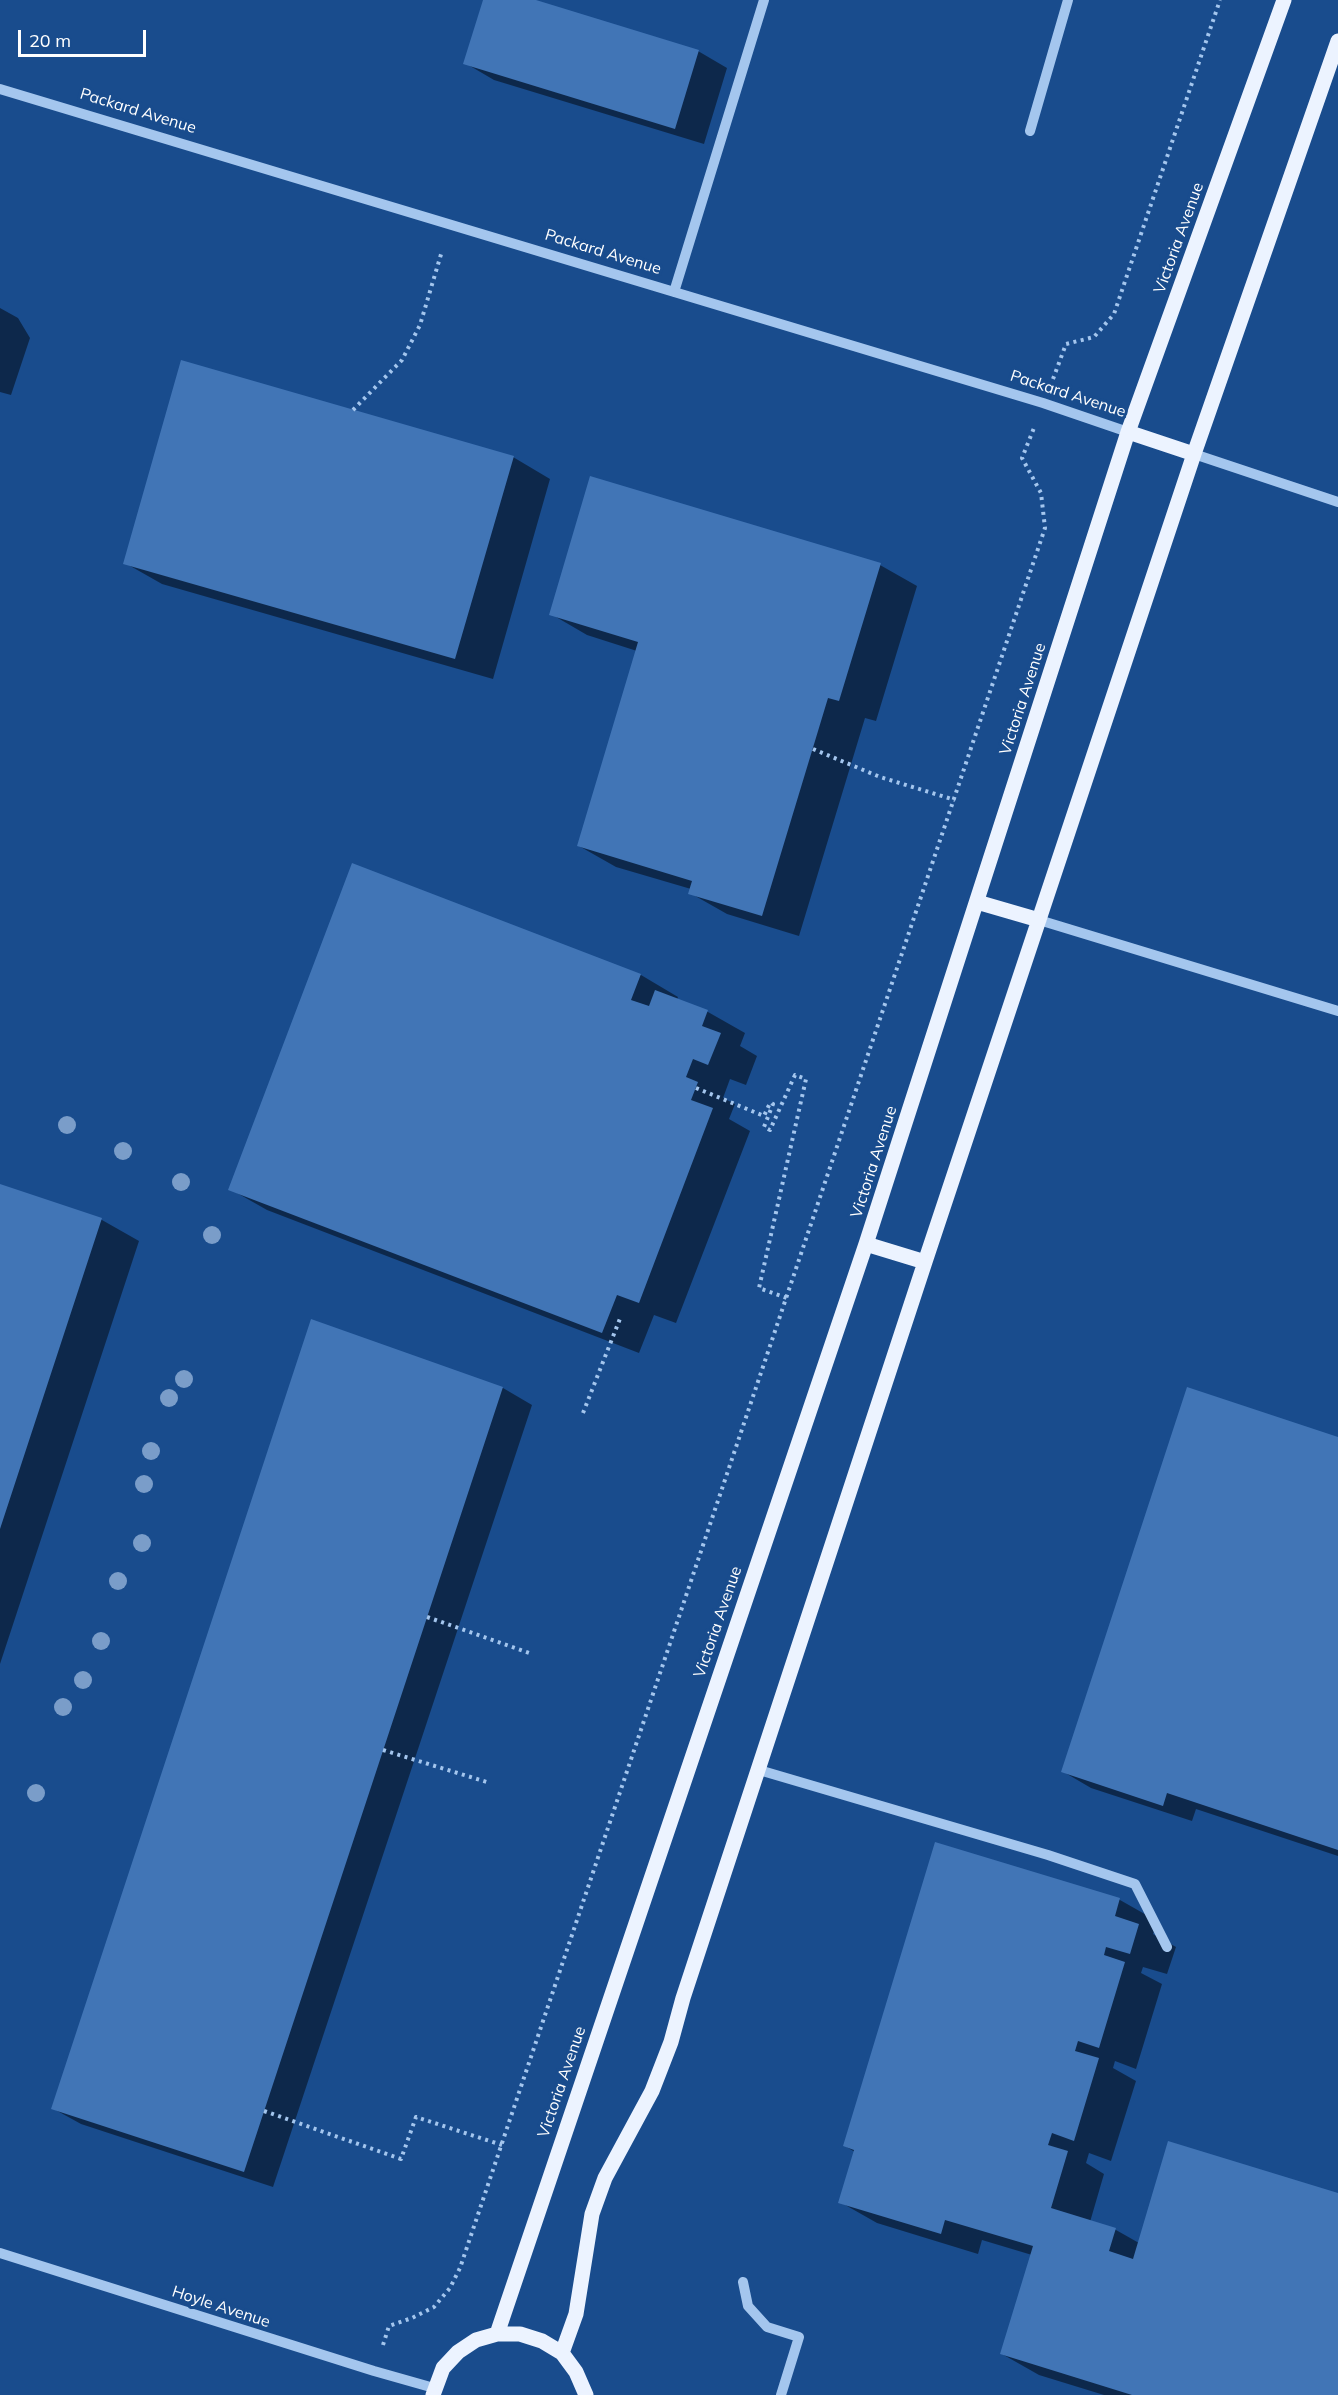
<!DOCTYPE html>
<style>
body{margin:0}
#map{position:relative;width:1338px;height:2395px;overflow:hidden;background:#194c8d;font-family:Mulish,sans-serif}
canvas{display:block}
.scale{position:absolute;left:18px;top:30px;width:128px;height:27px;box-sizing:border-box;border:3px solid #fff;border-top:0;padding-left:8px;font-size:18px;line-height:21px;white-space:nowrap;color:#fff;-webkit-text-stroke:4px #194c8d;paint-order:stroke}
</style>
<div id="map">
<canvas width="1338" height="2395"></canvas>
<div class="scale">20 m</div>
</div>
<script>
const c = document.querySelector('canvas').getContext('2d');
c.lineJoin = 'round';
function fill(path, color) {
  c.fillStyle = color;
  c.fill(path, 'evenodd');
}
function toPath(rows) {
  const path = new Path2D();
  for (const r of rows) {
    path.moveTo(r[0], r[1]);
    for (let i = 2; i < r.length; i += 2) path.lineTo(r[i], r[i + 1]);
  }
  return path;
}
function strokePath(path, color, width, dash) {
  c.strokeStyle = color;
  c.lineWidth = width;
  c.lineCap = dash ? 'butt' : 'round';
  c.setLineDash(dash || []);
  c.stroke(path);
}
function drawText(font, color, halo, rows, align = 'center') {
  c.font = font + ' Mulish,sans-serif';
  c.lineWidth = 6;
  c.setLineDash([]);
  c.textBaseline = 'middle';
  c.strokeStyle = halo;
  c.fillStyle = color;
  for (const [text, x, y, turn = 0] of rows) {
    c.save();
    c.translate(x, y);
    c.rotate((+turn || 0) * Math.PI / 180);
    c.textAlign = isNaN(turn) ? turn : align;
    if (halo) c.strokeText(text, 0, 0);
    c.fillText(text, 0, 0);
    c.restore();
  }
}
fill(toPath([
 [484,0,531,0,698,51,727,68,704,144,494,80,465,63],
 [0,308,18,318,30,338,11,395,0,392],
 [513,457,550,479,493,679,162,584,125,563],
 [880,565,917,586,876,721,865,718,799,936,727,914,690,893,691,889,616,867,579,846,637,651,587,635,551,614],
 [353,865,641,975,678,997,677,1000,708,1012,745,1033,740,1046,757,1056,746,1085,730,1079,723,1098,735,1104,729,1119,750,1131,676,1323,654,1315,639,1353,267,1210,230,1189],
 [0,1186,102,1220,139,1241,0,1664],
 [312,1321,503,1388,532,1405,273,2187,81,2124,52,2108],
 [1338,1439,1338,1856,1196,1809,1192,1821,1091,1788,1062,1771],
 [936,1844,1120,1900,1157,1921,1153,1934,1176,1947,1167,1974,1143,1967,1141,1973,1162,1984,1136,2069,1115,2061,1113,2068,1136,2081,1111,2161,1089,2153,1086,2163,1104,2174,1090,2222,1116,2230,1139,2243,1338,2195,1338,2395,1104,2395,1039,2375,1002,2354,1032,2255,982,2240,978,2254,877,2223,840,2202,855,2152,845,2146]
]), '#0007');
fill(toPath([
 [483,0,536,0,699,50,675,129,463,64],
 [181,360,514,456,455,659,123,564],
 [590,476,881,563,839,701,828,698,762,916,688,894,692,881,577,846,638,642,549,615],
 [352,863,641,974,631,1000,649,1006,655,990,708,1010,702,1026,721,1033,708,1065,693,1059,686,1077,698,1082,691,1100,713,1108,639,1303,617,1295,602,1333,228,1190],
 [0,1184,102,1218,0,1529],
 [311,1319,503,1387,244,2172,51,2109],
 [1187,1387,1338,1437,1338,1850,1167,1793,1163,1806,1061,1772],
 [935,1842,1120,1898,1115,1916,1139,1924,1130,1954,1106,1947,1104,1955,1125,1962,1099,2048,1078,2041,1075,2051,1099,2058,1074,2141,1052,2133,1048,2145,1068,2151,1051,2208,1116,2228,1109,2251,1133,2259,1168,2141,1338,2193,1338,2395,1132,2395,1000,2354,1033,2246,945,2220,941,2234,838,2203,854,2150,843,2146]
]), '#4175b6');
strokePath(toPath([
 [1053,379,1066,344,1094,337,1114,314,1220,0],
 [353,410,402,360,420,325,442,251],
 [813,749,880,777,955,800],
 [696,1088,764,1116,770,1103,773,1104,764,1127,770,1130,795,1075,806,1079,759,1288,787,1298],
 [583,1413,621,1316],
 [427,1617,532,1654],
 [383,1750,490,1783],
 [264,2111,401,2159,416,2117,502,2145],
 [383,2345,389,2326,412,2318,434,2307,450,2288,460,2268,1045,528,1041,493,1022,458,1034,428]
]), '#a4c6ee', 4, [3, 4.5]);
strokePath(toPath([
 [0,89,1043,403,1128,432],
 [1030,131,1068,0],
 [674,292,764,0],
 [1194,454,1338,502],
 [1039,920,1338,1011],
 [759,1770,1048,1855,1135,1884,1167,1947],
 [0,2253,374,2371,434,2388],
 [743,2282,748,2306,767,2327,799,2337,781,2395]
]), '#a4c6ee', 10);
strokePath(toPath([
 [1128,432,1194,454],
 [977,902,1039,920],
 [866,1244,925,1262],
 [497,2334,866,1244,1128,432,1284,0],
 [562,2353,576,2314,592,2214,605,2178,652,2091,671,2042,683,1998,925,1262,1194,454,1338,41],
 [433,2395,443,2368,458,2352,476,2340,497,2334,520,2334,542,2341,562,2353,576,2372,586,2395]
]), '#ecf3ff', 15);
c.fillStyle = '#7a9dc9';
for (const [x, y] of [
 [67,1125],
 [123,1151],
 [181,1182],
 [212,1235],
 [184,1379],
 [169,1398],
 [151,1451],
 [144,1484],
 [142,1543],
 [118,1581],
 [101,1641],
 [83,1680],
 [63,1707],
 [36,1793]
]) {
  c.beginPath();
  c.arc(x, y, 9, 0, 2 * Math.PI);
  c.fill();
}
drawText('16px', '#fff', '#194c8d', [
 ["Packard Avenue",138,111,17],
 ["Victoria Avenue",1179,238,-70],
 ["Packard Avenue",603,252,17],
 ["Packard Avenue",1068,394,18],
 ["Victoria Avenue",1023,699,-72],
 ["Victoria Avenue",874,1162,-72],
 ["Victoria Avenue",718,1622,-71],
 ["Victoria Avenue",562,2082,-71],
 ["Hoyle Avenue",221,2307,18]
]);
</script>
